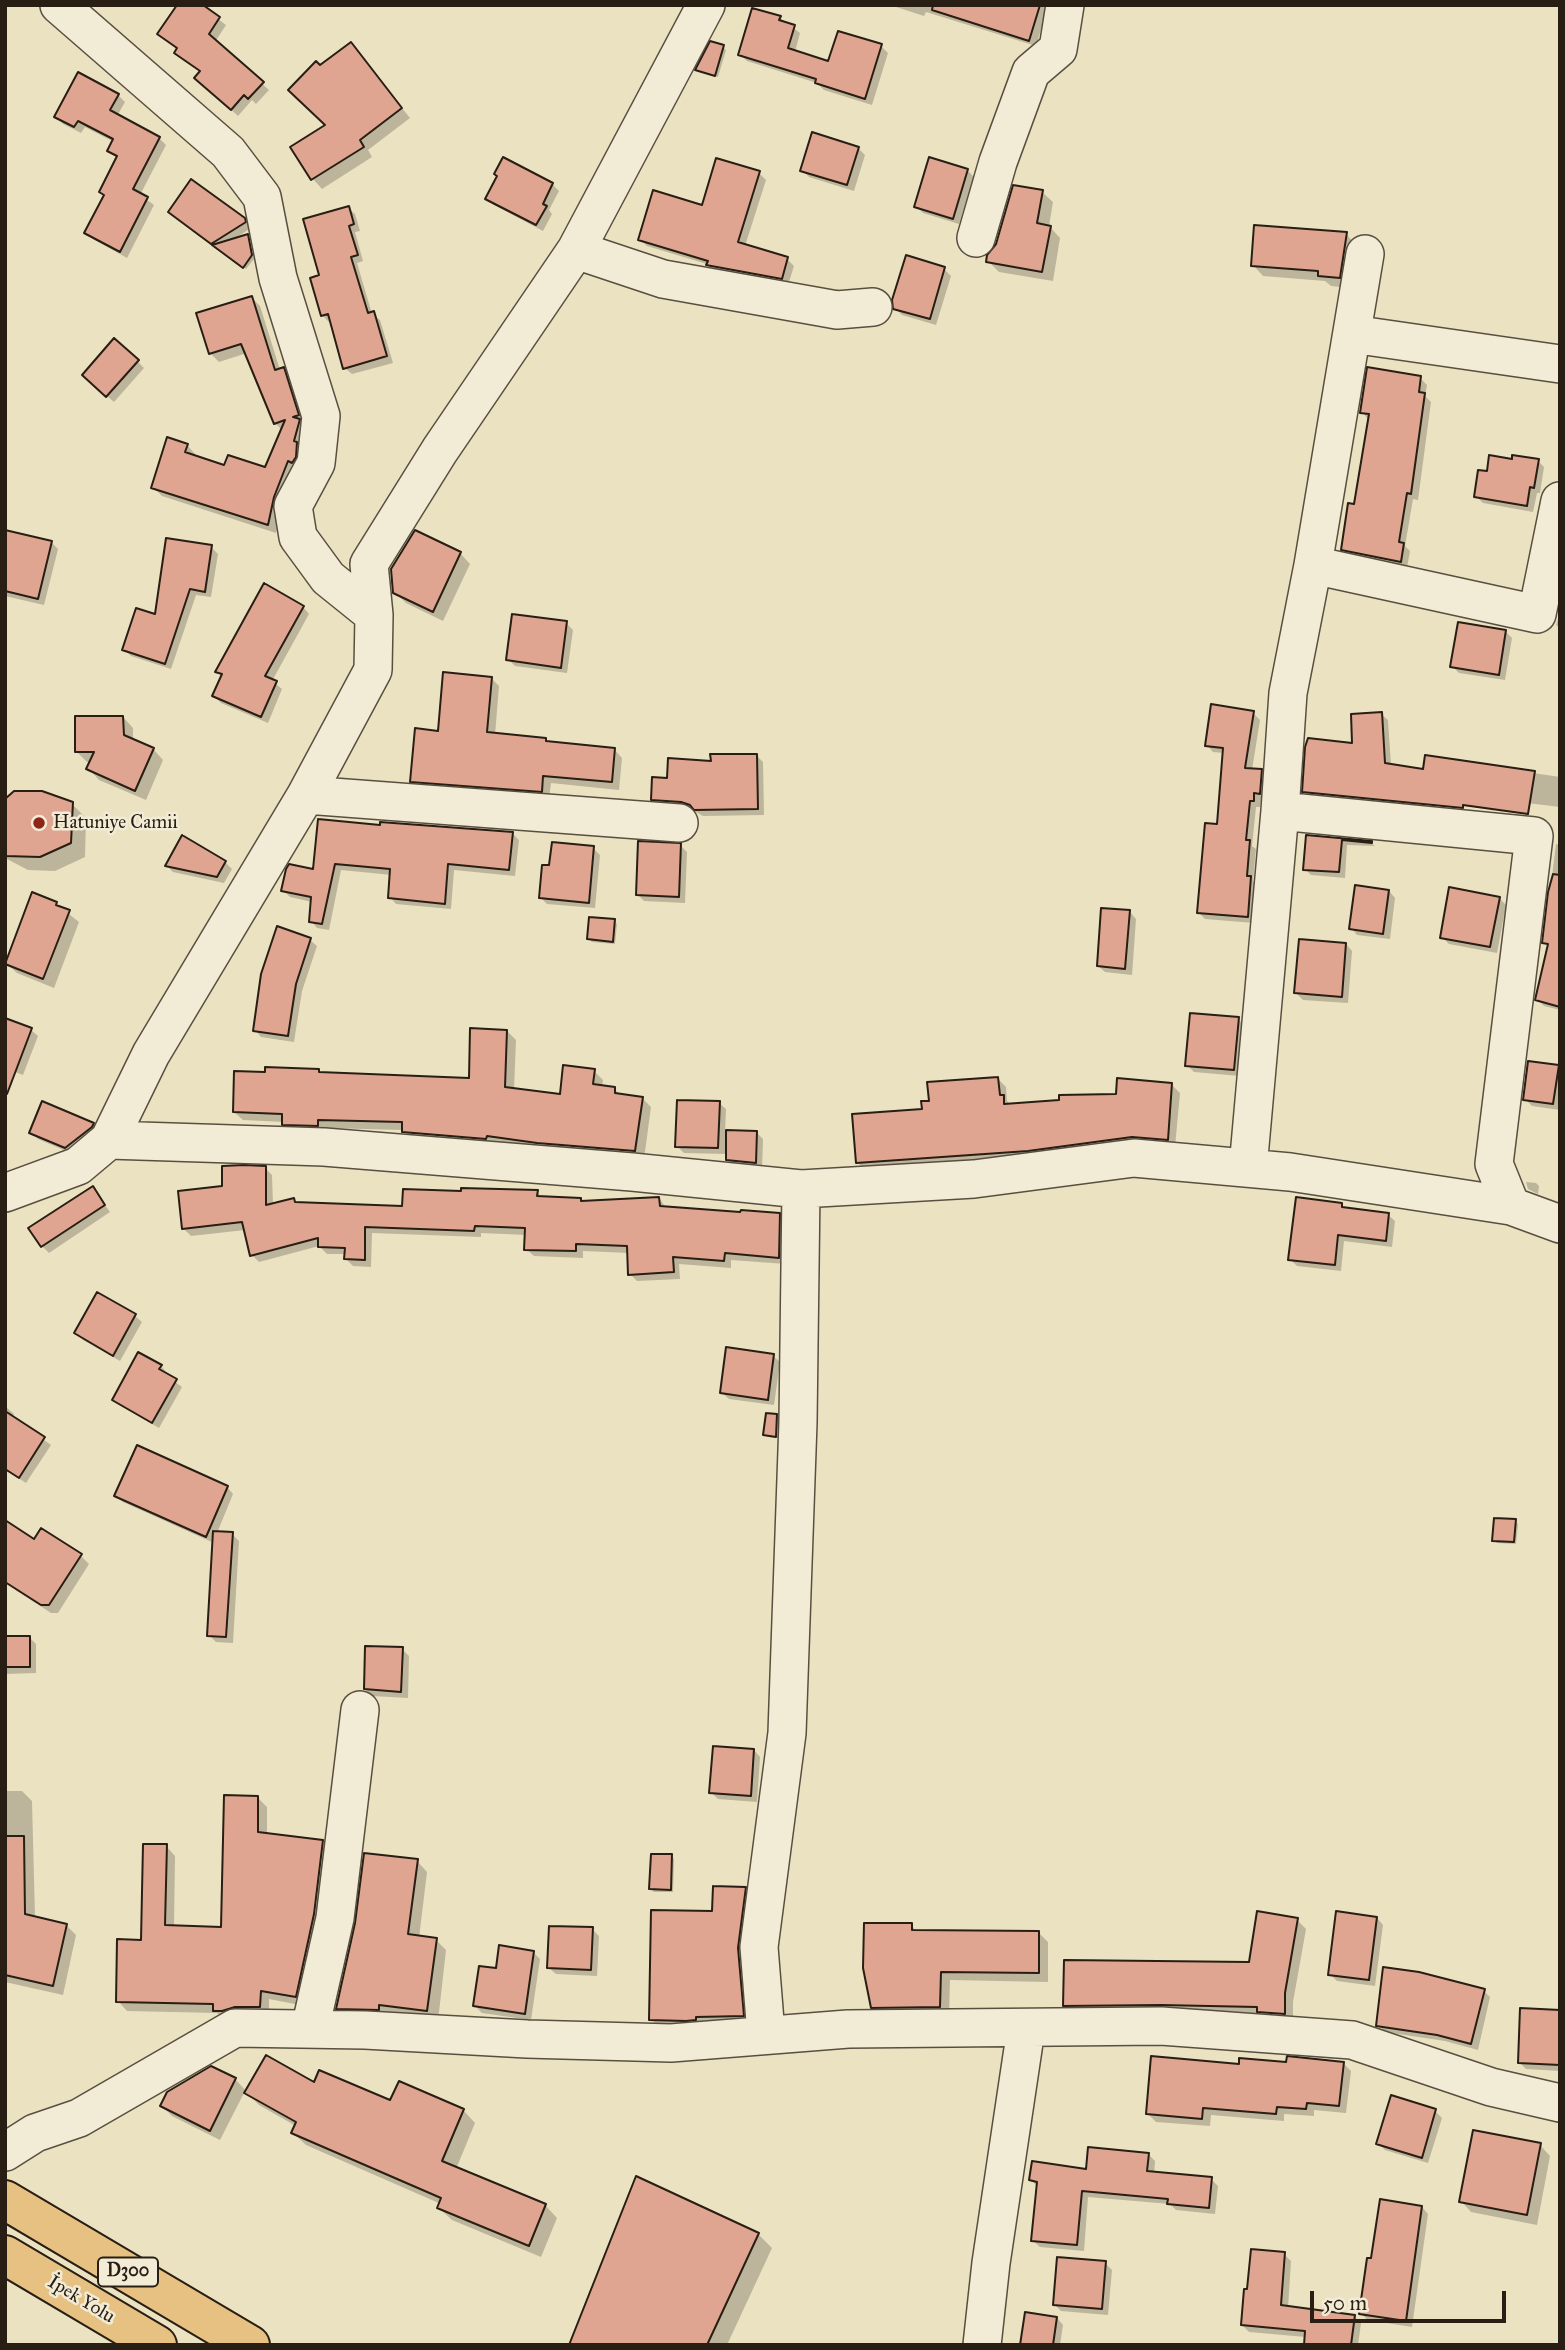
<!DOCTYPE html>
<meta charset="utf-8">
<style>
body{margin:0}
#map{position:relative;width:1565px;height:2350px;overflow:hidden;background:#ebe2c2;font-family:"IM FELL Great Primer",serif}
canvas{display:block}
.frame{position:absolute;inset:0;border:7px solid #281e14;pointer-events:none}
.scale{position:absolute;left:1310px;top:2291px;width:196px;height:32px;box-sizing:border-box;border:4px solid #281e14;border-top:0;padding-left:9px;font-size:21px;line-height:24px;white-space:nowrap;color:#281e14;-webkit-text-stroke:5px #f2ecd7;paint-order:stroke}
</style>
<div id="map">
<canvas width="1565" height="2350"></canvas>
<div class="frame"></div>
<div class="scale">50 m</div>
</div>
<script>
const c = document.querySelector('canvas').getContext('2d');
c.lineJoin = 'round';
function fill(path, color) {
  c.fillStyle = color;
  c.fill(path, 'evenodd');
}
function toPath(rows) {
  const path = new Path2D();
  for (const r of rows) {
    path.moveTo(r[0], r[1]);
    for (let i = 2; i < r.length; i += 2) path.lineTo(r[i], r[i + 1]);
  }
  return path;
}
function strokePath(path, color, width, dash) {
  c.strokeStyle = color;
  c.lineWidth = width;
  c.lineCap = dash ? 'butt' : 'round';
  c.setLineDash(dash || []);
  c.stroke(path);
}
function drawText(font, color, halo, rows, align = 'center') {
  c.font = font + ' "IM FELL Great Primer",serif';
  c.lineWidth = 5;
  c.setLineDash([]);
  c.textBaseline = 'middle';
  c.strokeStyle = halo;
  c.fillStyle = color;
  for (const [text, x, y, turn = 0] of rows) {
    c.save();
    c.translate(x, y);
    c.rotate((+turn || 0) * Math.PI / 180);
    c.textAlign = isNaN(turn) ? turn : align;
    if (halo) c.strokeText(text, 0, 0);
    c.fillText(text, 0, 0);
    c.restore();
  }
}
fill(toPath([
 [200,5,226,25,215,42,269,90,256,104,252,100,238,116,203,84,201,72,183,59,176,52,178,49,159,34],
 [890,5,1047,5,1048,6,1036,46,926,12,924,16],
 [780,18,800,33,795,52,830,64,881,46,888,53,872,105,824,90,817,83,747,61,740,54],
 [350,44,410,118,368,150,372,157,322,189,313,179,293,148,327,125,320,68],
 [723,47,726,50,718,77,698,70],
 [118,95,125,102,117,116,159,138,166,145,140,195,154,205,127,258,93,239,86,233,105,196,118,159,109,151,114,142,85,127,81,133,63,124,56,117],
 [858,148,865,155,854,191,809,177,802,170],
 [967,170,974,177,959,224,923,213,916,206],
 [759,173,766,180,745,246,787,259,794,266,788,285,715,272,707,264,647,246,640,239,703,207],
 [552,184,559,191,549,210,552,214,543,231,494,205,487,199],
 [1042,192,1053,202,1049,226,1060,238,1053,281,999,272,988,261],
 [348,208,355,214,360,231,355,232,363,261,357,263,372,314,380,320,393,363,352,374,345,368,332,321,329,322,322,315,321,276],
 [176,218,244,219,251,228,234,239,247,236,250,239,254,259,246,269],
 [1346,234,1356,245,1350,288,1331,286,1325,281,1263,276,1253,265],
 [944,269,951,276,936,325,902,315,895,308],
 [252,298,260,306,280,370,283,369,292,378,306,423,302,450,282,506,276,533,162,496,153,487,187,445,195,454,194,457,225,467,266,469,282,430,275,423,247,353,219,362,210,353],
 [137,361,144,368,114,402,91,382],
 [1420,378,1427,385,1425,396,1431,402,1418,500,1413,499,1405,546,1410,551,1407,568,1349,556,1342,549,1356,506,1368,419,1362,412],
 [1513,461,1538,461,1544,467,1540,493,1537,493,1533,512,1483,503,1476,496,1488,473],
 [5,531,51,542,58,549,44,605,5,596],
 [211,547,218,554,211,597,196,595,171,669,131,656,124,649,156,617],
 [460,553,470,564,443,621,406,603,395,592],
 [303,607,309,614,272,681,282,689,268,723,221,703,214,696,222,677,217,671],
 [1560,613,1560,628,1556,625],
 [566,623,573,630,567,673,515,666,508,659],
 [1505,631,1512,638,1505,680,1459,673,1452,666],
 [491,678,499,686,495,735,546,740,550,744,614,749,622,758,619,790,551,783,549,799,420,789,412,781,439,732],
 [1253,713,1260,720,1252,770,1261,771,1268,778,1266,800,1261,799,1260,807,1256,807,1252,846,1256,849,1253,881,1257,885,1254,923,1205,919,1199,913,1218,826,1224,753,1213,752,1207,745],
 [1381,714,1388,720,1391,765,1424,774,1426,757,1560,777,1560,807,1429,791,1425,787,1421,809,1311,798,1304,791,1354,745],
 [123,717,133,728,133,741,153,749,163,760,146,800,99,780,89,769,92,762,87,762,76,751],
 [757,756,763,762,764,815,703,816,689,808,660,806,653,799,669,780,712,763],
 [5,801,72,804,86,818,85,857,55,871,28,870,5,858],
 [382,827,512,833,519,840,515,876,454,870,451,909,396,904,390,897,392,875,341,870,329,930,317,928,311,921,312,902,290,897,283,890],
 [1307,837,1371,843,1375,846,1347,845,1345,878,1311,875,1305,869],
 [1556,844,1560,845,1560,1010,1544,1006,1537,999,1549,947,1544,942],
 [680,845,687,852,685,903,644,901,637,894],
 [593,848,600,855,595,908,547,904,540,897,551,867],
 [225,862,232,869,224,883,173,872,167,866],
 [1389,891,1395,898,1390,939,1357,935,1351,928],
 [1499,898,1506,905,1497,953,1449,944,1442,937],
 [56,904,79,922,54,988,17,973,6,963],
 [1130,912,1136,919,1132,975,1105,972,1098,966],
 [614,921,617,924,615,944,592,942,589,939],
 [310,940,317,946,302,991,294,1042,261,1037,255,1030],
 [1346,944,1352,951,1348,1003,1303,1000,1296,993],
 [1238,1019,1245,1026,1240,1076,1194,1072,1187,1065],
 [31,1030,38,1036,23,1075,5,1068],
 [507,1031,516,1040,514,1090,561,1096,594,1071,603,1080,602,1087,614,1089,622,1096,642,1098,651,1107,644,1159,413,1141,404,1130,326,1128,326,1134,293,1133,284,1122,243,1120,234,1112,266,1073,318,1070,322,1074,471,1080],
 [1558,1066,1560,1068,1560,1110,1532,1106,1525,1099],
 [998,1079,1006,1087,1007,1101,1012,1106,1117,1096,1171,1084,1180,1093,1175,1147,866,1171,857,1162,924,1110],
 [719,1103,726,1109,725,1132,756,1132,763,1139,762,1169,734,1166,727,1160,728,1154,684,1153,677,1146],
 [93,1124,100,1131,73,1154,38,1139,31,1132],
 [265,1168,272,1175,273,1205,293,1200,297,1204,404,1208,537,1192,543,1198,580,1199,583,1203,659,1198,666,1208,779,1215,786,1222,786,1264,731,1260,731,1268,679,1264,680,1279,637,1281,630,1274,629,1253,583,1251,583,1258,534,1256,526,1249,527,1235,481,1233,481,1237,372,1233,371,1267,353,1266,346,1259,346,1254,327,1254,319,1246,259,1262,252,1255,245,1230,191,1236,184,1229,224,1188],
 [1526,1182,1536,1183,1539,1186,1538,1194,1528,1189],
 [92,1188,110,1212,49,1253,42,1246],
 [1341,1204,1346,1209,1388,1215,1395,1221,1392,1247,1344,1241,1341,1271,1297,1266,1290,1259],
 [97,1295,135,1316,142,1322,120,1361,83,1340,76,1333],
 [773,1356,780,1362,774,1405,729,1399,722,1393],
 [161,1366,167,1373,166,1375,182,1387,159,1428,121,1406,114,1400],
 [5,1406,14,1414,12,1417,51,1445,26,1483,5,1469],
 [776,1416,779,1419,779,1438,768,1437,765,1434],
 [227,1487,233,1494,217,1533,232,1534,239,1541,233,1643,216,1642,209,1635,214,1543,123,1502,116,1496],
 [1515,1521,1518,1524,1516,1544,1497,1543,1494,1540],
 [35,1541,80,1555,89,1564,58,1613,51,1613,17,1591,8,1582],
 [5,1638,30,1638,36,1644,36,1673,5,1674],
 [402,1649,409,1656,408,1698,372,1696,365,1689],
 [754,1750,760,1757,757,1802,718,1799,711,1792],
 [5,1791,22,1791,32,1801,35,1918,66,1925,76,1935,63,1995,5,1982],
 [258,1798,267,1807,267,1835,322,1842,332,1851,305,2006,269,1999,269,2016,224,2020,217,2013,127,2011,118,2001,143,1941,166,1846,175,1856,174,1927,223,1928],
 [671,1856,674,1859,673,1892,654,1892,651,1889],
 [417,1861,427,1872,419,1938,436,1940,446,1950,438,2021,348,2018,338,2008],
 [745,1889,755,1899,752,2025,661,2029,651,2019,714,1912],
 [1377,1918,1383,1925,1375,1986,1337,1981,1330,1974],
 [1297,1920,1306,1929,1293,2002,1293,2022,1074,2014,1065,2005,1250,1964],
 [911,1925,917,1932,1038,1932,1048,1942,1048,1982,950,1980,949,2016,882,2016,872,2007],
 [592,1929,599,1936,597,1976,556,1974,549,1968],
 [533,1952,540,1959,531,2020,482,2013,475,2006,497,1970],
 [1484,1991,1490,1997,1478,2050,1445,2041,1385,2032,1378,2025],
 [1560,2012,1560,2071,1526,2069,1520,2063],
 [1343,2063,1351,2071,1346,2113,1314,2110,1314,2116,1284,2114,1284,2121,1211,2115,1210,2126,1156,2122,1148,2114,1240,2066],
 [235,2079,247,2092,314,2084,391,2103,463,2110,475,2123,456,2169,545,2205,557,2218,541,2257,452,2220,439,2208,441,2204,306,2145,293,2133,296,2126,259,2105,245,2091,220,2140,172,2116,162,2106],
 [1435,2111,1442,2118,1428,2163,1385,2150,1378,2143],
 [1540,2145,1550,2156,1537,2225,1471,2212,1461,2201],
 [1148,2154,1155,2161,1154,2174,1211,2179,1218,2186,1215,2214,1176,2210,1170,2204,1088,2197,1084,2251,1040,2247,1033,2241,1038,2187,1031,2180,1088,2171],
 [1422,2207,1428,2214,1412,2327,1368,2320,1361,2314,1372,2260],
 [758,2234,772,2248,727,2345,571,2345],
 [1284,2254,1291,2261,1288,2308,1354,2316,1361,2323,1358,2345,1305,2345,1306,2337,1249,2332,1242,2325],
 [1105,2263,1112,2270,1108,2315,1061,2311,1054,2304],
 [1057,2318,1063,2325,1060,2345,1021,2345]
]), '#0003');
const building = toPath([
 [177,5,203,5,220,17,209,34,264,82,248,99,244,95,231,110,194,78,200,71,174,53,177,48,157,34,177,5],
 [933,5,1040,5,1029,41,932,10,933,5],
 [752,8,781,16,779,20,795,25,788,48,828,61,838,31,882,44,865,99,815,83,816,79,738,55,752,8],
 [710,41,724,45,715,76,695,70,710,41],
 [351,42,402,108,360,140,364,147,311,180,290,147,325,125,288,90,316,61,320,65,351,42],
 [78,72,119,94,110,110,160,137,133,189,148,197,120,252,84,233,104,195,99,192,117,156,107,151,113,139,78,121,74,127,54,117,78,72],
 [812,132,859,147,847,185,800,171,812,132],
 [503,157,553,183,543,204,547,206,536,225,485,199,497,176,494,174,503,157],
 [929,157,968,169,953,219,914,207,929,157],
 [716,158,760,171,738,242,788,257,782,279,706,265,708,261,638,240,653,190,702,205,716,158],
 [191,179,245,218,246,222,211,244,168,212,191,179],
 [1013,185,1043,190,1037,223,1051,226,1042,272,986,262,987,255,996,244,1013,185],
 [349,206,354,224,349,226,358,255,351,257,368,313,374,311,387,356,343,369,328,314,321,316,310,278,319,275,303,219,349,206],
 [1254,225,1347,232,1340,278,1318,276,1318,271,1251,266,1254,225],
 [248,234,252,255,243,268,212,245,248,234],
 [906,255,945,267,930,319,893,309,892,300,906,255],
 [252,296,275,370,284,367,299,415,293,417,300,419,294,441,297,442,296,457,292,463,288,461,274,497,268,525,151,488,167,437,188,444,185,452,224,465,228,455,265,467,285,420,274,424,241,344,209,354,196,313,252,296],
 [114,338,139,360,106,397,82,375,114,338],
 [1367,367,1421,376,1419,392,1425,393,1411,494,1407,493,1399,542,1404,543,1401,562,1341,550,1348,503,1354,504,1369,414,1360,413,1367,367],
 [1489,455,1512,459,1512,455,1539,459,1534,488,1530,487,1527,506,1474,497,1478,470,1487,471,1489,455],
 [5,530,52,541,38,599,5,591,5,530],
 [415,530,461,552,433,612,393,593,391,569,415,530],
 [166,538,212,545,205,592,190,589,165,664,122,650,136,608,155,614,166,538],
 [264,583,304,606,265,676,277,681,261,717,212,696,222,674,215,672,264,583],
 [512,614,567,621,561,668,506,660,512,614],
 [1458,622,1506,630,1499,675,1450,667,1458,622],
 [443,672,492,677,487,732,546,738,546,741,615,748,612,782,543,776,542,792,410,782,415,728,438,731,443,672],
 [1211,704,1254,711,1245,768,1262,769,1260,794,1254,793,1254,801,1250,801,1246,840,1250,840,1247,876,1251,876,1248,917,1197,913,1205,823,1217,824,1223,748,1205,746,1211,704],
 [1382,712,1385,763,1423,769,1425,755,1535,771,1528,814,1463,805,1463,808,1302,792,1305,747,1308,738,1352,743,1351,714,1382,712],
 [75,716,123,716,124,735,154,748,135,791,86,769,94,752,75,752,75,716],
 [710,754,757,754,758,809,694,810,690,805,681,802,651,800,652,777,667,778,668,758,711,761,710,754],
 [14,791,42,791,73,802,71,843,40,857,5,856,5,799,14,791],
 [318,819,380,825,380,822,513,832,509,870,448,864,445,904,388,898,390,869,335,864,322,924,309,922,311,897,281,891,286,869,289,864,313,869,318,819],
 [182,835,226,861,217,877,165,866,182,835],
 [1306,835,1372,841,1372,843,1342,840,1339,872,1303,870,1306,835],
 [638,841,681,843,679,897,636,895,638,841],
 [552,842,594,846,589,903,539,898,542,865,549,865,552,842],
 [1553,874,1560,875,1560,1007,1535,1000,1548,944,1542,943,1548,892,1553,874],
 [1355,885,1389,890,1383,934,1349,929,1355,885],
 [1449,887,1500,897,1490,947,1440,938,1449,887],
 [32,892,57,902,56,905,70,910,43,979,5,964,32,892],
 [1101,908,1130,910,1125,969,1097,966,1101,908],
 [589,917,615,919,613,942,587,939,589,917],
 [277,926,311,938,296,984,288,1036,253,1031,261,974,277,926],
 [1299,939,1346,943,1342,997,1294,993,1299,939],
 [1190,1013,1239,1017,1234,1070,1185,1066,1190,1013],
 [5,1018,32,1028,7,1094,5,1094,5,1018],
 [470,1028,507,1030,505,1087,560,1094,563,1065,595,1069,593,1084,615,1087,615,1093,643,1097,635,1151,537,1143,487,1136,486,1139,402,1132,402,1122,318,1120,318,1126,282,1125,282,1114,233,1112,234,1071,265,1072,265,1067,319,1069,319,1072,469,1078,470,1028],
 [1528,1061,1559,1065,1553,1104,1523,1100,1528,1061],
 [998,1077,1000,1095,1004,1095,1004,1104,1059,1100,1059,1095,1116,1094,1117,1078,1172,1083,1168,1140,1132,1137,1028,1151,856,1163,852,1114,922,1109,921,1101,929,1101,927,1082,998,1077],
 [677,1100,720,1101,718,1148,675,1147,677,1100],
 [42,1101,94,1123,92,1127,65,1148,29,1133,42,1101],
 [726,1130,757,1131,756,1163,726,1160,726,1130],
 [244,1165,266,1166,266,1205,294,1198,295,1202,402,1206,403,1189,461,1191,461,1188,538,1190,537,1196,581,1198,581,1201,659,1197,660,1206,740,1212,741,1210,780,1213,779,1258,725,1253,724,1261,673,1257,674,1272,628,1275,627,1246,576,1244,576,1251,524,1250,525,1228,475,1226,474,1231,365,1227,365,1260,344,1259,345,1248,318,1247,318,1238,250,1256,242,1222,182,1229,178,1191,222,1186,222,1166,244,1165],
 [93,1186,105,1205,41,1247,28,1228,93,1186],
 [1296,1197,1342,1203,1342,1207,1389,1213,1386,1241,1338,1235,1335,1265,1288,1260,1296,1197],
 [97,1292,136,1314,113,1356,74,1333,97,1292],
 [726,1347,774,1354,768,1400,720,1393,726,1347],
 [138,1352,162,1365,159,1369,177,1379,152,1423,112,1400,138,1352],
 [5,1411,45,1437,19,1478,5,1469,5,1411],
 [766,1413,777,1414,776,1437,763,1435,766,1413],
 [137,1445,228,1486,206,1537,114,1496,137,1445],
 [1494,1518,1516,1519,1514,1542,1492,1541,1494,1518],
 [5,1520,34,1539,41,1528,82,1554,49,1605,41,1605,5,1582,5,1520],
 [213,1531,233,1532,226,1637,207,1636,213,1531],
 [5,1636,30,1636,30,1667,5,1667,5,1636],
 [365,1646,403,1647,401,1692,364,1689,365,1646],
 [713,1746,754,1749,751,1796,709,1793,713,1746],
 [224,1795,258,1796,258,1832,323,1840,314,1914,296,1997,261,1991,260,2007,235,2007,222,2011,213,2011,213,2004,116,2002,117,1939,141,1940,143,1844,167,1844,165,1925,221,1927,224,1795],
 [5,1836,24,1836,25,1914,67,1924,53,1986,5,1975,5,1836],
 [364,1853,418,1859,408,1934,437,1938,427,2011,379,2005,379,2010,336,2009,355,1923,364,1853],
 [651,1854,672,1854,671,1890,649,1889,651,1854],
 [713,1886,746,1887,738,1948,744,2016,696,2017,696,2020,686,2021,649,2020,651,1910,712,1911,713,1886],
 [1257,1911,1298,1918,1285,1993,1285,2014,1257,2012,1257,2007,1161,2005,1063,2006,1064,1960,1249,1962,1257,1911],
 [1336,1911,1377,1917,1369,1980,1328,1975,1336,1911],
 [864,1923,912,1923,912,1930,1039,1931,1039,1973,941,1972,940,2007,871,2008,863,1968,864,1923],
 [549,1926,593,1927,591,1970,547,1968,549,1926],
 [499,1945,534,1951,525,2014,473,2006,479,1966,496,1968,499,1945],
 [1383,1967,1419,1972,1485,1989,1471,2044,1437,2035,1376,2026,1383,1967],
 [1520,2008,1560,2010,1560,2065,1518,2063,1520,2008],
 [266,2055,314,2082,319,2070,390,2100,399,2081,464,2109,442,2161,546,2204,529,2246,437,2208,441,2198,291,2133,296,2122,244,2093,266,2055],
 [1151,2056,1239,2064,1239,2058,1286,2062,1287,2056,1344,2062,1339,2106,1307,2103,1306,2109,1277,2107,1276,2114,1203,2108,1202,2119,1146,2114,1151,2056],
 [211,2066,236,2078,210,2131,160,2106,167,2092,211,2066],
 [1391,2095,1436,2109,1422,2158,1376,2144,1391,2095],
 [1473,2130,1541,2143,1527,2215,1459,2202,1473,2130],
 [1088,2147,1149,2153,1147,2171,1212,2177,1209,2208,1167,2204,1168,2199,1082,2191,1077,2245,1031,2241,1037,2182,1029,2180,1032,2161,1086,2169,1088,2147],
 [636,2176,759,2233,707,2345,569,2345,636,2176],
 [1380,2199,1422,2206,1406,2321,1359,2314,1367,2258,1371,2258,1380,2199],
 [1251,2249,1285,2252,1281,2305,1355,2315,1351,2345,1304,2345,1305,2331,1241,2325,1244,2289,1247,2289,1251,2249],
 [1057,2257,1106,2261,1102,2309,1053,2305,1057,2257],
 [1025,2312,1057,2317,1053,2345,1020,2345,1025,2312]
]);
fill(building, '#dfa590');
strokePath(building, '#281e14', 2);
const minor = toPath([
 [59,5,228,152,262,197,278,278,321,416,316,463,293,506,298,537,328,578,374,615],
 [976,238,998,162,1031,72,1058,49,1065,5],
 [576,250,663,279,837,310,873,307],
 [1352,334,1560,364],
 [1313,565,1537,614,1560,501],
 [306,795,679,823],
 [1280,811,1534,836,1494,1164,1511,1206],
 [109,1140,324,1147,632,1172,801,1189,974,1179,1134,1158,1290,1172,1511,1206,1560,1224],
 [1248,1168,1280,811,1288,693,1313,565,1365,254],
 [5,1193,78,1166,109,1140,151,1054,306,795,373,670,374,615,369,564,440,450,576,250,706,5],
 [310,2029,335,1918,360,1710],
 [766,2034,759,1947,787,1733,798,1422,801,1189],
 [5,2152,35,2133,79,2118,235,2028,365,2030,527,2039,671,2043,848,2029,1161,2026,1352,2040,1491,2087,1560,2103],
 [982,2345,991,2263,1026,2029]
]);
const highway = toPath([
 [5,2200,250,2345],
 [5,2255,157,2345]
]);
strokePath(minor, '#594f40', 40);
strokePath(highway, '#281e14', 42);
strokePath(minor, '#f2ecd7', 37);
strokePath(highway, '#e6c181', 38);
for (const [x, y, r, color] of [
 [39,823,7,"#8f2418"]
]) {
  const dot = new Path2D();
  dot.arc(x, y, r, 0, 2 * Math.PI);
  c.fillStyle = color;
  c.fill(dot);
  strokePath(dot, '#f2ecd7', 2.5);
}
for (const [x, y, w] of [
 [128,2272,60]
]) {
  const box = new Path2D();
  box.roundRect(x - w / 2, y - 14.5, w, 29, 5);
  c.fillStyle = '#f2ecd7';
  c.fill(box);
  strokePath(box, '#281e14', 2);
}
drawText('bold 18px', '#281e14', null, [
 ["D300",128,2272]
]);
drawText('19px', '#281e14', '#f2ecd7', [
 ["Hatuniye Camii",53,823]
], 'left');
drawText('19px', '#281e14', '#f2ecd7', [
 ["İpek Yolu",81,2300,31]
]);
</script>
